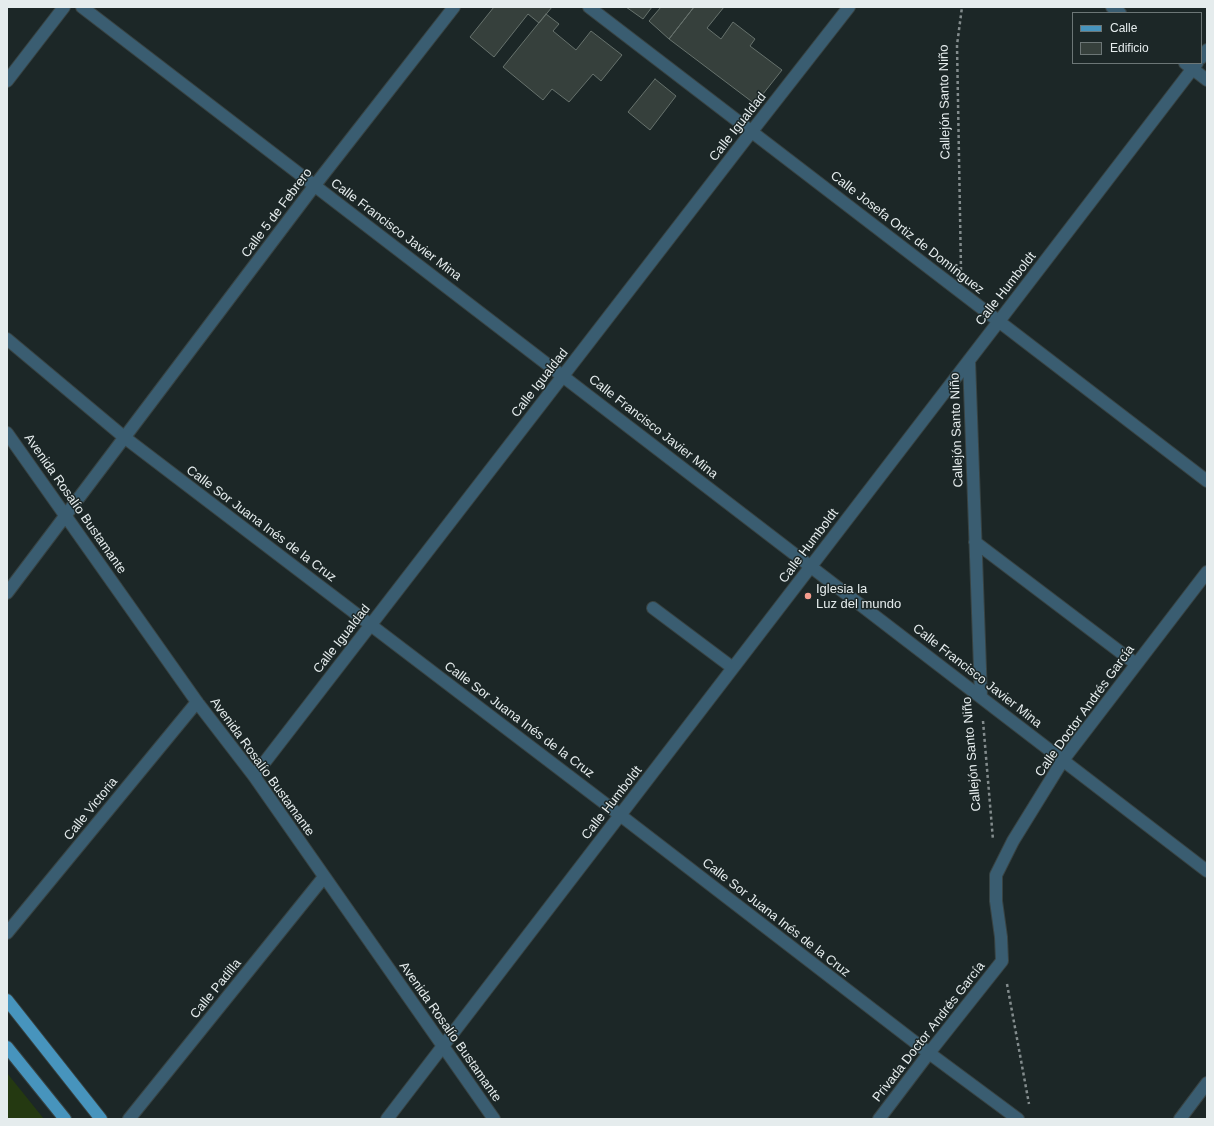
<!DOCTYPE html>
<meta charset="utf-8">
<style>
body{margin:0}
#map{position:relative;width:1214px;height:1126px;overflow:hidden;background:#1c2727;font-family:Helvetica,sans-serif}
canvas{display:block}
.frame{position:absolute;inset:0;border:8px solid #e5eced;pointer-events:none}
.legend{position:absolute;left:1072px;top:12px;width:130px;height:52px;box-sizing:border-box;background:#1c2727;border:1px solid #6c7676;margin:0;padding:5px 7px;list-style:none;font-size:12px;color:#e5eced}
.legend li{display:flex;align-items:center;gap:8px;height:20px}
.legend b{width:20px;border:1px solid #6c7676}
</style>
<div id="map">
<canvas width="1214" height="1126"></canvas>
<div class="frame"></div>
<ul class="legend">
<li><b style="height:5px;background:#4794bd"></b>Calle</li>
<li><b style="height:11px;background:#36403c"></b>Edificio</li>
</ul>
</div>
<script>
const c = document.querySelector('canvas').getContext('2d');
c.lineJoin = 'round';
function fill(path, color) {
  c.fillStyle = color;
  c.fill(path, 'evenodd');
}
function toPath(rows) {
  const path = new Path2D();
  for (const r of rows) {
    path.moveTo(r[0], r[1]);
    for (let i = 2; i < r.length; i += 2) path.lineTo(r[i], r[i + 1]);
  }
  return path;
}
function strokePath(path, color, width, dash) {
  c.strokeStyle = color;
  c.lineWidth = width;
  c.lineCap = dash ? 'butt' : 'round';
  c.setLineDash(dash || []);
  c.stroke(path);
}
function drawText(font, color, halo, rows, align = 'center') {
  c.font = font + ' Helvetica,sans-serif';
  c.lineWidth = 3;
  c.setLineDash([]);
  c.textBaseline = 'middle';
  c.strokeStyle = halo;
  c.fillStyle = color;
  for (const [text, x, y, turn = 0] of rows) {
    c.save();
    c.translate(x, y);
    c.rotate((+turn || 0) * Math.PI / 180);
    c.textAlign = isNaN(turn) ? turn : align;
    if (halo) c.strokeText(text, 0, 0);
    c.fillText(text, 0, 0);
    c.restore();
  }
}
fill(toPath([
 [7,1073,44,1119,7,1119]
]), '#243911');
const building = toPath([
 [494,7,552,7,539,23,528,14,494,57,470,37,494,7],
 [626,7,652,7,643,19,626,7],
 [661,7,694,7,669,39,649,21,661,7],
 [694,7,724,7,707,28,721,39,733,22,755,39,750,46,782,70,755,104,669,39,694,7],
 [546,14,559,24,553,31,576,50,591,31,622,55,601,81,593,74,569,102,552,89,543,100,503,67,546,14],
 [655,79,676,96,650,130,628,112,655,79]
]);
fill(building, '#36403c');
strokePath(building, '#67726d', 1);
const minor = toPath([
 [82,7,1207,871],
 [589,7,1207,481],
 [1112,7,1120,13],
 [1201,58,1207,50],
 [1185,63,1207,80],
 [7,81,64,7],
 [7,339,124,437,620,815,929,1053,1018,1119],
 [969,360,981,697],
 [7,433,197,702,254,776,494,1119],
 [975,542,1136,664],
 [7,593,315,185,454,7],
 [653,608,733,668],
 [254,776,752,131,849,7],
 [7,933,197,702],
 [129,1119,324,877],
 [387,1119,1197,63],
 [879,1119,929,1053,1002,961,1001,937,996,901,996,875,1013,841,1063,760,1207,572],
 [1180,1119,1207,1083]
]);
const major = toPath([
 [7,1000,101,1119],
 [7,1047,65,1119]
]);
strokePath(minor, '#384343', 14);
strokePath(major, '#384343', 14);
strokePath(toPath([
 [961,270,957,45,962,7],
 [983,721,993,840],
 [1007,984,1029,1104]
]), '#838c8d', 2.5, [3, 3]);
strokePath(minor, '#3a5d71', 12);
strokePath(major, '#4794bd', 12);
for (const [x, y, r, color] of [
 [808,596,4,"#f59d8e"]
]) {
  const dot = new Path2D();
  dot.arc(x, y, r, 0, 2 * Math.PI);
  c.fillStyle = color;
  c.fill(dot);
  strokePath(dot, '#1c2727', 1.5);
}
drawText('13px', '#e5eced', '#1c2727', [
 ["Callejón Santo Niño",945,102,-91],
 ["Calle Igualdad",738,127,-52],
 ["Calle 5 de Febrero",277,213,-53],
 ["Calle Francisco Javier Mina",396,230,37],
 ["Calle Josefa Ortiz de Domínguez",907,233,38],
 ["Calle Humboldt",1006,289,-52],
 ["Calle Igualdad",540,383,-52],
 ["Calle Francisco Javier Mina",653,427,38],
 ["Callejón Santo Niño",957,430,-92],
 ["Avenida Rosalío Bustamante",75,504,55],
 ["Calle Sor Juana Inés de la Cruz",261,524,37],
 ["Calle Humboldt",809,546,-53],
 ["Calle Igualdad",342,639,-52],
 ["Calle Francisco Javier Mina",977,676,38],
 ["Calle Doctor Andrés García",1085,711,-54],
 ["Calle Sor Juana Inés de la Cruz",519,720,37],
 ["Callejón Santo Niño",972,754,-95],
 ["Avenida Rosalío Bustamante",262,767,54],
 ["Calle Humboldt",612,803,-52],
 ["Calle Victoria",91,809,-51],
 ["Calle Sor Juana Inés de la Cruz",776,918,38],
 ["Calle Padilla",216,989,-51],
 ["Avenida Rosalío Bustamante",450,1032,55],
 ["Privada Doctor Andrés García",929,1032,-52]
]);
drawText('13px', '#e5eced', '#1c2727', [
 ["Iglesia la",816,589],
 ["Luz del mundo",816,604]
], 'left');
</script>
